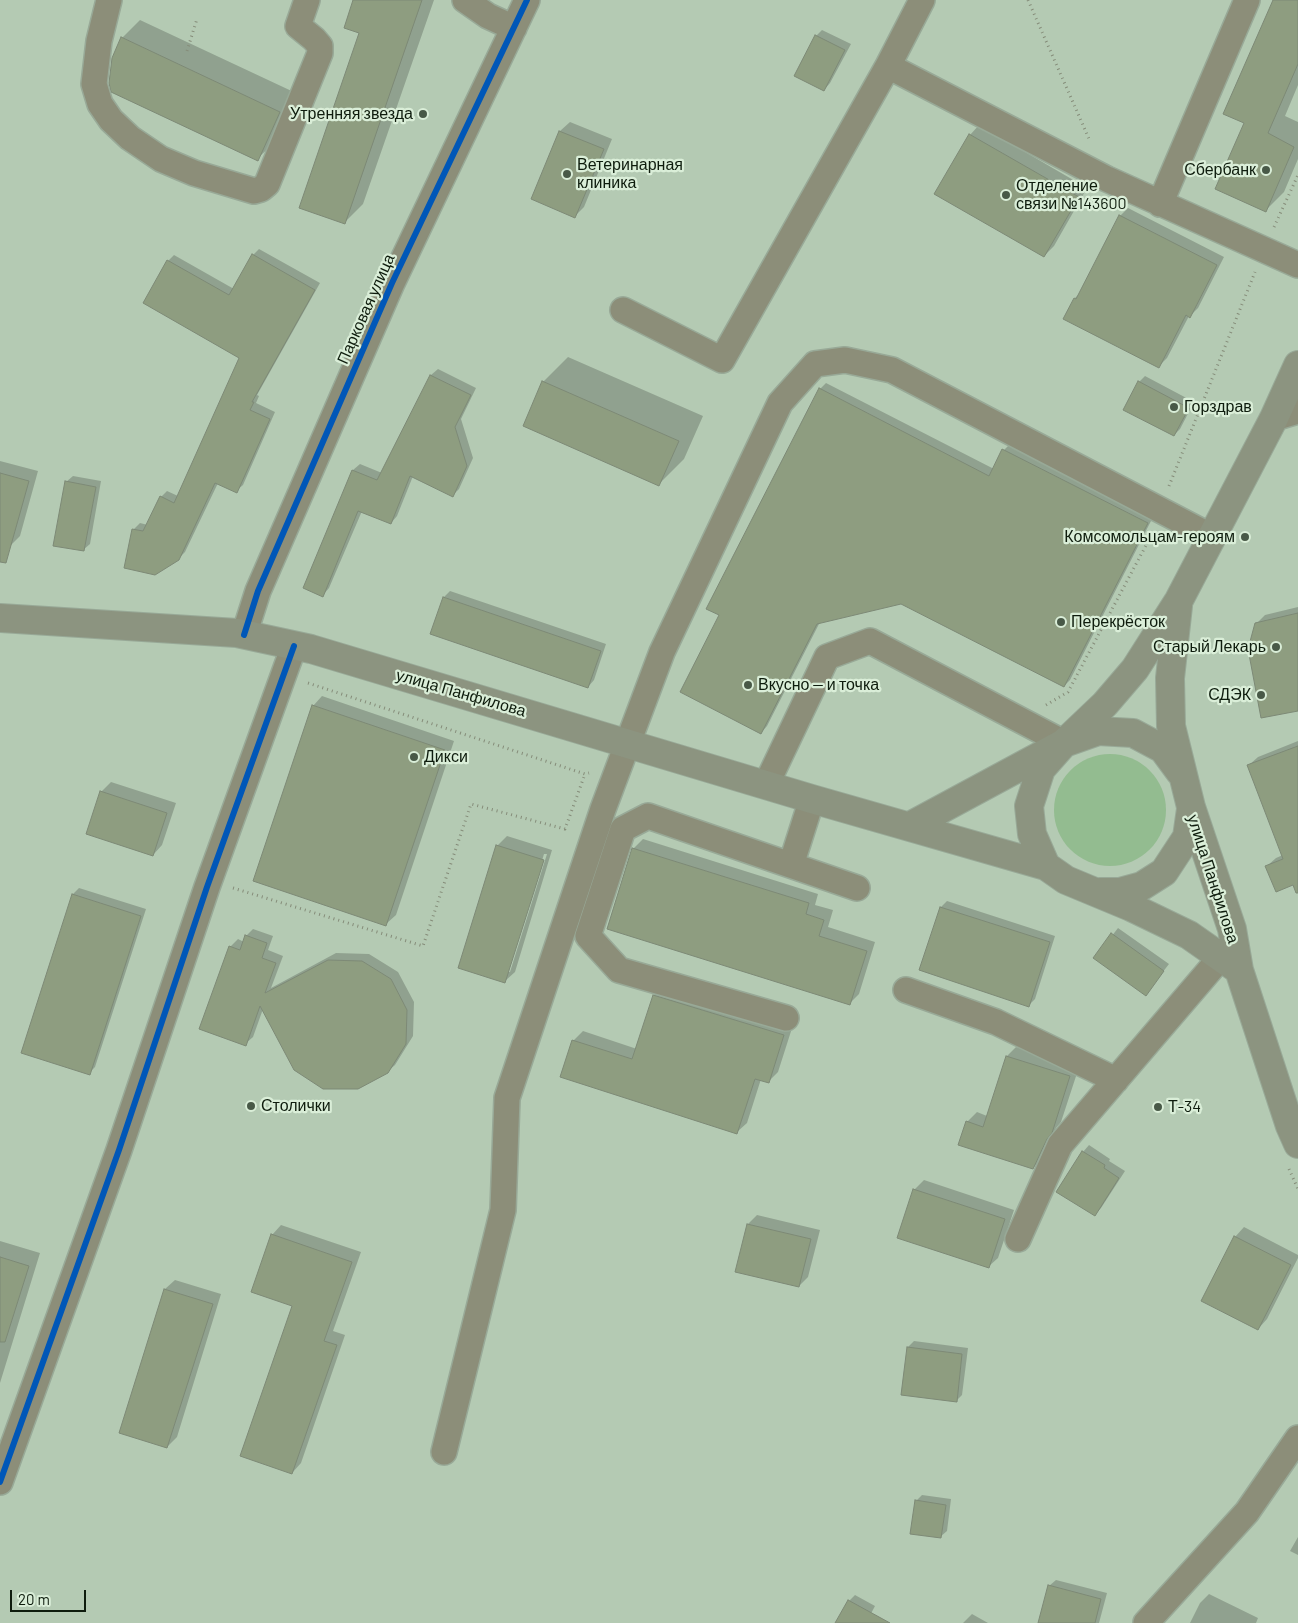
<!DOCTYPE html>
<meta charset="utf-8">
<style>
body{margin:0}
#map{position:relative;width:1298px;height:1623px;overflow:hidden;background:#b4cab3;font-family:Barlow,sans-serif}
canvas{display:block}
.scale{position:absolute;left:10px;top:1590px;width:76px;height:22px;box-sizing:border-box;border:2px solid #0e1c0d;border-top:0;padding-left:6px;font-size:15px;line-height:18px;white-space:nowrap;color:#0e1c0d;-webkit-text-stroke:4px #daeed8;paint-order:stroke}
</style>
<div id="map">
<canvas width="1298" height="1623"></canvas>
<div class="scale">20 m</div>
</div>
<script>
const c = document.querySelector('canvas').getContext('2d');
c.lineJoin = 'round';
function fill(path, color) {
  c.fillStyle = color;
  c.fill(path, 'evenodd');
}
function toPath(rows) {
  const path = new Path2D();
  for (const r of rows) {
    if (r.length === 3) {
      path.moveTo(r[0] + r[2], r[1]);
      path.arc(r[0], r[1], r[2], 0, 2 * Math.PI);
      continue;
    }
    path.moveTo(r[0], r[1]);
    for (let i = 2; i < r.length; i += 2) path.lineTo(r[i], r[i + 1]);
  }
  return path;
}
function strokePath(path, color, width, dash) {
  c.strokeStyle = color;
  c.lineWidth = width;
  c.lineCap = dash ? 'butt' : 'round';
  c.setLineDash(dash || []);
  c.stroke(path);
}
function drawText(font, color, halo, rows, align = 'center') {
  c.font = font + ' Barlow,sans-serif';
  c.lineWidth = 4.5;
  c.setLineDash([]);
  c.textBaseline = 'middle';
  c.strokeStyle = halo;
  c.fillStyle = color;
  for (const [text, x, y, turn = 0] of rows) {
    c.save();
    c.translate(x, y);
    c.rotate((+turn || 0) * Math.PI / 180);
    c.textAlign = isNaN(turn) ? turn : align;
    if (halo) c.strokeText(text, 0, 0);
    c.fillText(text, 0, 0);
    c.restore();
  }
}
fill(toPath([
 [1110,810,56]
]), '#93bc90');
fill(toPath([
 [354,0,434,0,363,204,345,222,360,32],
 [1275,0,1298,0,1298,85,1285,116,1298,122,1298,159,1284,192,1266,210,1246,123],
 [140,20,298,94,276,141,257,159,122,38],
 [822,30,851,44,830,83,824,90,816,36],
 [570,122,612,139,584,207,575,216,533,199,560,131],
 [979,125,1087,188,1054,246,1044,256,970,135],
 [1128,208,1224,257,1198,308,1190,316,1189,316,1167,358,1159,366,1065,319,1075,298,1080,293,1120,216],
 [259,249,320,283,257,395,259,396,256,403,275,412,243,485,236,491,218,483,185,552,178,559,133,530,140,523,148,525,161,497,167,491,178,496,241,357,168,261,174,255,234,289,253,255],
 [568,357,703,416,684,459,659,484,543,382],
 [438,369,476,388,461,419,473,458,459,489,452,496,413,476,397,516,391,523,362,511,329,588,323,595,353,470,360,464,382,473,431,375],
 [1145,376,1194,402,1180,429,1174,435,1139,382],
 [826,383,994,469,1004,450,1010,444,1153,517,1070,680,1064,686,901,603,820,622,767,726,761,733,721,615,820,389],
 [0,461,38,471,20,536,10,546,0,543],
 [73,476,101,481,90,544,83,550,66,482],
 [450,591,606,644,594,680,588,687,444,597],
 [1298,607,1298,710,1256,624,1265,615],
 [322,696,454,741,396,915,386,924,313,706],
 [1298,741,1298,881,1267,866,1276,858,1283,855,1249,765,1258,757],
 [111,782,176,803,162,845,153,855,101,792],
 [507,836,552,850,515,972,505,981,497,846],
 [544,854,547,854,510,972,508,972],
 [643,839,818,894,815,905,833,910,828,927,875,942,859,994,850,1003,633,849],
 [79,888,146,909,95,1067,89,1073,22,1052,73,894],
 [947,901,1055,936,1035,999,1029,1005,920,970,941,907],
 [1118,928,1169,964,1145,995,1095,958],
 [253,929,273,936,268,950,283,956,271,988,336,953,369,954,398,972,414,1002,413,1036,395,1065,387,1072,263,1009,253,1037,245,1044,200,1028,231,946,238,939,244,942,246,936],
 [663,986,793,1025,778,1072,768,1082,761,1079,747,1123,737,1132,573,1041,583,1031,637,1049,654,995],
 [1016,1047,1079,1067,1061,1122,1056,1128,1043,1158,1033,1168,967,1122,977,1112,987,1116,1007,1056],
 [1089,1145,1110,1159,1109,1161,1125,1171,1101,1208,1095,1214,1058,1191,1083,1152],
 [924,1180,1014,1210,998,1258,988,1267,914,1190],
 [757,1215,820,1230,808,1277,799,1286,748,1224],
 [281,1225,361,1252,333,1331,345,1335,301,1463,292,1473,293,1305,272,1235],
 [1244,1227,1298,1255,1298,1258,1267,1319,1258,1329,1235,1237],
 [0,1241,40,1253,0,1383],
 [175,1280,221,1294,177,1437,167,1447,121,1433,165,1289],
 [914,1341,968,1348,962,1395,956,1401,908,1347],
 [922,1495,951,1499,947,1531,940,1537,916,1501],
 [1298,1537,1298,1555,1290,1551],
 [1056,1580,1107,1593,1099,1623,1041,1623,1049,1586],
 [1209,1594,1258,1618,1256,1623,1190,1623,1200,1603],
 [855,1595,875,1606,866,1623,837,1623,849,1601],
 [972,1614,988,1623,963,1623]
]), '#0003');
const building = toPath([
 [353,0,422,0,345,224,299,208,359,33,344,28,353,0],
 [1273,0,1298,0,1298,64,1268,133,1294,147,1266,212,1215,189,1244,123,1223,114,1273,0],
 [815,35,845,50,824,91,794,76,815,35],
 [121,37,280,112,258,161,111,92,109,83,112,58,121,37],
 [559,131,604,149,575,218,531,199,559,131],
 [969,134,1079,197,1044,257,934,194,969,134],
 [1119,215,1217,265,1190,318,1186,315,1159,368,1063,319,1074,298,1076,299,1119,215],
 [252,254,315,290,252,402,254,402,250,410,270,419,237,493,215,483,179,560,155,575,124,568,132,529,143,531,160,496,174,503,239,358,143,303,167,260,229,295,252,254],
 [430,375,471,395,455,427,467,466,453,497,410,476,391,524,358,511,323,597,303,588,352,470,377,480,430,375],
 [542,381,679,441,659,486,523,426,542,381],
 [1138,381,1189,408,1174,436,1123,410,1138,381],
 [819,388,989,476,1002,449,1148,523,1064,687,901,604,817,624,761,734,680,692,719,615,706,609,819,388],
 [0,473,29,481,6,563,0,562,0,473],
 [65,481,96,487,84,551,53,546,65,481],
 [443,597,601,651,588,688,430,634,443,597],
 [1298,613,1298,711,1261,718,1248,649,1255,623,1298,613],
 [312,705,445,750,386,926,253,881,312,705],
 [1298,746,1298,893,1296,893,1293,885,1276,892,1265,866,1283,859,1247,765,1298,746],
 [100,791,167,813,153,856,86,834,100,791],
 [496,845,544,860,505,983,458,968,496,845],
 [632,848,809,903,806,914,824,920,819,936,867,951,850,1005,607,929,632,848],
 [72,894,141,916,90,1075,21,1053,72,894],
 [940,907,1050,942,1029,1007,919,970,940,907],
 [1111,933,1164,971,1146,996,1093,958,1111,933],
 [245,935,267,943,262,958,276,963,265,993,328,960,362,961,391,979,407,1010,406,1044,388,1073,358,1089,323,1089,294,1070,260,1006,246,1046,199,1029,229,946,240,950,245,935],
 [653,995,784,1035,769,1083,755,1079,737,1134,560,1077,572,1040,632,1059,653,995],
 [1006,1056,1070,1076,1052,1133,1047,1139,1033,1169,958,1145,966,1121,983,1127,1006,1056],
 [1082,1151,1105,1165,1104,1168,1119,1178,1095,1216,1056,1192,1082,1151],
 [913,1189,1005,1219,989,1268,897,1238,913,1189],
 [747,1224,811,1239,799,1287,735,1272,747,1224],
 [271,1234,352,1262,324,1341,337,1345,292,1474,240,1456,292,1306,251,1292,271,1234],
 [1234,1236,1291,1265,1258,1330,1201,1301,1234,1236],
 [0,1257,29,1266,5,1342,0,1342,0,1257],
 [164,1289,213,1304,167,1448,119,1433,164,1289],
 [907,1347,962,1354,957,1402,901,1395,907,1347],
 [915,1500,946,1505,941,1538,910,1534,915,1500],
 [1048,1585,1101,1599,1095,1623,1038,1623,1048,1585],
 [848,1600,890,1623,835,1623,848,1600]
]);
fill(building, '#8e9d80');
strokePath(building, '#7d8976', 1);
const minor = toPath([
 [109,0,99,41,94,84,100,104,111,120,130,138,161,159,194,173,254,191,261,189,267,184,320,53,320,46,314,39,298,26,307,0],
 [465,0,488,16,514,28],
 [888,66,1107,179,1298,265],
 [1160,204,1247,0],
 [623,310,722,360,888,66,922,0],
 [1274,418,1298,411],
 [244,635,258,591,392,283,527,0],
 [766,785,827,657,870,641,1064,743],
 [791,865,812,799],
 [906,990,996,1022,1116,1080],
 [786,1018,619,970,588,936,623,829,648,816,857,888],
 [1018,1239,1060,1145,1221,957],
 [444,1452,503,1210,507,1098,603,809,662,652,780,403,815,364,845,360,892,370,1212,537],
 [0,1482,119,1150,207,887,294,646],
 [1146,1623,1247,1512,1298,1438]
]);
const major = toPath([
 [1178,606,1170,678,1171,726,1191,807,1232,929,1239,970,1290,1126,1298,1144],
 [0,618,237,633,311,649,812,799,1046,866,1066,880,1131,907,1189,935,1239,970],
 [910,826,1064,743,1098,731,1133,733,1163,749,1180,772],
 [1046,866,1032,834,1029,806,1041,769,1064,743,1105,704,1135,669,1179,600,1274,418,1298,365],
 [1100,892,1120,892,1142,886,1164,872,1187,837,1191,809]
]);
strokePath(minor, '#98a997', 28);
strokePath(major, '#98a997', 30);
strokePath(toPath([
 [1028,0,1090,141],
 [187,51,197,19],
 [1274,227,1298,175],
 [1169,486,1255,272],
 [308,683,585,774,589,773],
 [1046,705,1068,692,1152,534],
 [233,888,423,946,471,804,565,829,585,774],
 [1289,1169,1298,1189]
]), '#858c79', 3, [1, 4]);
strokePath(minor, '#8c8e79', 25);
strokePath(major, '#8c9480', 28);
strokePath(toPath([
 [244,635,258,591,392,283,527,0],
 [0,1482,119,1150,207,887,294,646]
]), '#0057b8', 6);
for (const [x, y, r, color] of [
 [423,114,5,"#485947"],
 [1266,170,5,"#485947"],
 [567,174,5,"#485947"],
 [1006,195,5,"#485947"],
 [1174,407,5,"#485947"],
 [1245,537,5,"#485947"],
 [1061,622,5,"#485947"],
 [1276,647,5,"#485947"],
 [748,685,5,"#485947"],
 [1261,695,5,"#485947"],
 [414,757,5,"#485947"],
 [251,1106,5,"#485947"],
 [1158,1107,5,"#485947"]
]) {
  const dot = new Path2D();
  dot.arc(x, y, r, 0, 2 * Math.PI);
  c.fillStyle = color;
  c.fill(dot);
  strokePath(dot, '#daeed8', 2);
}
drawText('16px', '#0e1c0d', '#daeed8', [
 ["Утренняя звезда",413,114,"right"],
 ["Ветеринарная",577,165],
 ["клиника",577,183],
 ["Сбербанк",1256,170,"right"],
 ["Отделение",1016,186],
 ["связи №143600",1016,204],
 ["Горздрав",1184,407],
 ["Комсомольцам-героям",1235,537,"right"],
 ["Перекрёсток",1071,622],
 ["Старый Лекарь",1266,647,"right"],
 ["Вкусно — и точка",758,685],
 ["СДЭК",1251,695,"right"],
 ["Дикси",424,757],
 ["Столички",261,1106],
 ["Т-34",1168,1107]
], 'left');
drawText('16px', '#0e1c0d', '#daeed8', [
 ["Парковая улица",366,309,-66],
 ["улица Панфилова",461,693,16],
 ["улица Панфилова",1213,879,72]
]);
</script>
